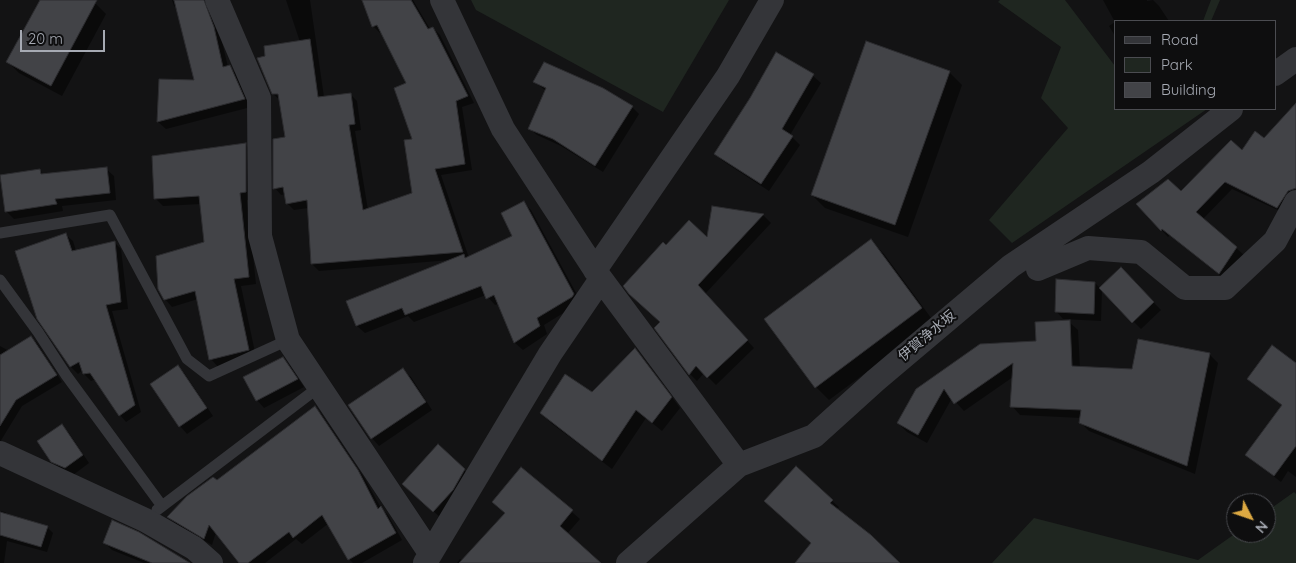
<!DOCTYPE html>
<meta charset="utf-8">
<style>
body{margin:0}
#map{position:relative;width:1296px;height:563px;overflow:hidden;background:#131314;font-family:Quicksand,sans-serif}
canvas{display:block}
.legend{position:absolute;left:1114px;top:20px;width:162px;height:90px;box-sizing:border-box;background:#0e0e0f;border:1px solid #4b4c51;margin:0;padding:6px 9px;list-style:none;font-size:15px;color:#a6aab3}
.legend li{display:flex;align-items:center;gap:10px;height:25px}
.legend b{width:25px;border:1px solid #4b4c51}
.north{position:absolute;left:1226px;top:493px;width:50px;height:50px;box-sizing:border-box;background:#0e0e0f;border:1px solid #4b4c51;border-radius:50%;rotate:131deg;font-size:14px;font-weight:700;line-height:20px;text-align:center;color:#a6aab3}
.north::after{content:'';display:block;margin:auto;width:18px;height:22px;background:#dda942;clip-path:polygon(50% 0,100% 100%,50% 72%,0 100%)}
.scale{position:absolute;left:20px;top:30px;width:85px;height:22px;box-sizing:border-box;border:2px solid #a6aab3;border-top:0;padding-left:6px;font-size:15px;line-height:18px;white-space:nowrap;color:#a6aab3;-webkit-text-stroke:4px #0e0e0f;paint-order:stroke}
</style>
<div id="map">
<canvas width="1296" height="563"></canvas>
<ul class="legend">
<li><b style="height:6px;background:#343539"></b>Road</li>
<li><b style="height:14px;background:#1f2620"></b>Park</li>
<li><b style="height:14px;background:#424347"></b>Building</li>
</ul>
<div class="north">N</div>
<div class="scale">20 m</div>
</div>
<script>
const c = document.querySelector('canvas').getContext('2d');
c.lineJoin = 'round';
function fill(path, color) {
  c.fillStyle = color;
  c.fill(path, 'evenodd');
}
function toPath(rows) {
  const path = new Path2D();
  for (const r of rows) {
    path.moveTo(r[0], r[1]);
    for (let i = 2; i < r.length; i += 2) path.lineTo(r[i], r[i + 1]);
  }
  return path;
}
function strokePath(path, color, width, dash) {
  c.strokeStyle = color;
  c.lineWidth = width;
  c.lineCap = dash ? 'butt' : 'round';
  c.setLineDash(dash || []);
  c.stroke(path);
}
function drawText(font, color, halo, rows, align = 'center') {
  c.font = font + ' Quicksand,"Noto Sans JP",sans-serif';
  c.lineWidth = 4;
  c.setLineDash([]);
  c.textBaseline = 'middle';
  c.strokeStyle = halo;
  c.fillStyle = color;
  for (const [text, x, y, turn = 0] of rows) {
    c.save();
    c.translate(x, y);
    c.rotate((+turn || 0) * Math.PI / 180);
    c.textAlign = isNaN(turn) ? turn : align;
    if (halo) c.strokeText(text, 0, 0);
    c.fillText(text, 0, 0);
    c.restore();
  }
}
fill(toPath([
 [471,0,729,0,663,112,476,10],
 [1000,0,1065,0,1115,66,1115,109,1207,109,1012,243,989,220,1068,128,1041,98,1061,47,998,2],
 [1211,0,1220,0,1211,21,1203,21],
 [1294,492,1296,494,1296,563,992,563,1034,518,1198,560,1236,533,1266,533,1266,512]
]), '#1f2620');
fill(toPath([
 [42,0,89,0,95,3,106,14,62,96,19,73,8,62],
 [172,0,212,0,228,67,237,74,251,107,166,129,158,122,160,80,195,81,178,9,174,6],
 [286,0,310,0,324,97,350,94,357,101,361,130,355,131,368,210,413,194,414,140,408,84,382,32,380,33,373,26,363,0,413,0,430,29,433,28,440,35,474,103,462,107,472,170,441,175,469,258,514,237,524,203,531,210,581,302,544,325,547,334,523,350,515,343,499,304,495,305,486,295,414,322,408,316,365,333,357,326,348,302,450,260,319,271,312,264,308,208,294,210,287,203,286,194,281,195,275,188,286,138,281,101,273,94,300,42],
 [1103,0,1147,0,1147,1,1153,0,1159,6,1169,21,1115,21,1115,36,1109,26,1115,22],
 [777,54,813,76,821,83,790,135,800,145,769,191,723,161,715,154,751,98],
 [949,72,962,85,908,237,825,208,812,195],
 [535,82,632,107,639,114,603,172,561,146,537,135,530,129,546,91],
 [1296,105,1296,167,1291,189,1280,211,1232,189,1203,219,1244,255,1226,280,1170,235,1168,237,1138,205,1181,193,1242,152,1265,140],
 [245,144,253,152,253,200,247,200,256,284,241,286,256,357,218,367,211,359,198,299,172,307,165,299,205,243,201,204,163,206,155,198],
 [106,169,114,176,116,200,62,206,63,211,14,219,6,211,40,170,44,175],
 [713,207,764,216,771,223,705,294,754,348,716,385,704,373,697,381,690,374,656,328,662,322,666,247,707,239],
 [66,235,73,241,76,251,114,242,121,249,128,309,112,311,141,412,126,422,120,415,96,379,91,381,84,374,83,370,78,374,71,367,39,318],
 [871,241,884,254,934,322,829,400,816,387,765,319],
 [1121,269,1161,310,1141,329,1102,290,1101,321,1063,319,1056,311,1095,283,1100,288],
 [1069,322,1078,330,1080,368,1133,371,1209,354,1218,363,1195,474,1089,431,1080,422,1081,418,1020,415,1012,406,1013,377,964,411,952,398,927,443,907,432,898,423,917,390,1037,343],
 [31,337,37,343,62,382,22,406,0,442,0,346,9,351],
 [635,350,644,359,680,408,662,431,646,418,612,469,551,423,542,413,592,394],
 [282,358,290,366,304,387,264,408,257,400],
 [1296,364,1296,477,1288,471,1281,482,1246,455,1283,406,1248,378],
 [178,366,185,374,213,416,187,434,180,426],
 [403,370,411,377,432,410,379,446,372,438],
 [315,407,322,415,365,479,381,508,388,515,402,540,362,563,353,563,349,559,329,523,302,544,296,539,265,563,240,563,216,532,212,545,176,524,169,517,217,482],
 [61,426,69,433,89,463,73,475,60,469,52,461],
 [522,469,580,519,567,534,599,563,457,563,460,559,463,561,506,514],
 [464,470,472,478,441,518,411,491],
 [832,501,839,507,837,510,898,563,797,563,812,543,773,508],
 [0,511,5,512,9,516,47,527,53,533,47,552,7,541,4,563,0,563],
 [105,543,188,563,144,563,112,550]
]), '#0007');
const building = toPath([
 [40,0,97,0,51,86,6,62,40,0],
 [174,0,204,0,214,27,223,67,230,65,245,99,157,122,159,79,194,80,174,0],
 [362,0,411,0,428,29,433,27,468,96,456,101,465,164,435,169,463,252,311,264,307,200,286,204,283,187,273,189,273,139,285,137,278,94,272,94,257,58,265,56,264,46,310,39,318,97,351,93,355,124,349,125,363,210,412,193,404,140,412,139,394,88,406,83,377,25,372,27,362,0],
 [866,41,950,71,895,225,811,195,866,41],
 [776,52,814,74,782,129,793,136,761,184,714,154,750,98,776,52],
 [544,62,603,88,633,106,595,166,553,139,528,129,546,88,533,82,544,62],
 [1296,103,1296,188,1288,191,1277,208,1225,182,1196,212,1237,247,1219,274,1162,229,1161,231,1136,204,1168,179,1181,191,1231,140,1242,150,1255,131,1264,138,1296,103],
 [246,143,246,192,240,193,249,277,234,279,249,350,209,360,195,291,164,300,158,289,156,256,204,242,199,196,154,199,152,156,246,143],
 [107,167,110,193,55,199,57,204,5,212,0,175,40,169,41,174,107,167],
 [524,201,574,294,572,297,537,318,540,326,514,343,494,295,486,299,481,286,405,315,402,308,356,326,346,301,464,254,465,258,512,236,501,213,524,201],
 [712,206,764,214,698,285,748,340,707,378,696,366,689,375,654,328,660,322,629,294,623,286,663,242,666,245,689,220,707,237,712,206],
 [66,233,72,251,115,241,121,302,106,305,135,405,119,416,90,373,83,374,79,362,70,367,37,319,15,251,66,233],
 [871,239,922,308,815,388,764,319,871,239],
 [1121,267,1154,302,1132,323,1099,288,1121,267],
 [1056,279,1095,282,1094,314,1055,312,1056,279],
 [1070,320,1072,366,1132,369,1138,339,1210,353,1187,466,1079,423,1081,410,1010,407,1013,363,954,404,944,389,918,435,897,423,916,389,980,344,1036,341,1035,322,1070,320],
 [31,336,57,375,16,400,0,426,0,355,31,336],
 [1272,345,1296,363,1296,446,1274,476,1245,455,1282,405,1247,379,1272,345],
 [635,348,672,397,652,423,636,410,602,461,540,413,565,374,592,392,635,348],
 [283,357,298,379,256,401,243,377,283,357],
 [178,365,207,408,179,427,150,384,178,365],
 [403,368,426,402,371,439,348,405,403,368],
 [315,406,358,470,378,509,381,506,396,533,348,560,322,515,293,538,289,532,248,563,239,563,209,525,204,539,167,517,187,496,213,477,217,480,315,406],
 [62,424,83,455,65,468,51,462,37,441,62,424],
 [438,444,465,469,453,490,433,512,402,484,438,444],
 [796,466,833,500,830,503,871,535,900,563,795,563,811,543,764,501,796,466],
 [521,467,573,510,560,526,601,563,459,563,505,513,492,502,521,467],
 [0,512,48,526,41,547,0,535,0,512],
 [112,520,139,532,190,563,152,563,103,543,112,520]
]);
fill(building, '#424347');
strokePath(building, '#2d2d30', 1);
strokePath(toPath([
 [0,233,110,215,187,359,209,376,288,340],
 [0,280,38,332,66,375,162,506],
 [157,510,319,387]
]), '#343539', 11);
strokePath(toPath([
 [217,0,259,98,260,236,288,340,430,553],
 [442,0,503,129,601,279,739,465],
 [1275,74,1296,59],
 [1038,269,1088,248,1141,252,1185,288,1225,288,1275,241,1296,202],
 [595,270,728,76,772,0],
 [0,453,145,520,194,548,211,563],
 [425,563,550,354,601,279],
 [628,563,739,465,814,436,876,380,1011,266,1151,172,1231,109]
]), '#343539', 24);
drawText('14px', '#a6aab3', '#0e0e0f', [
 ["伊賀浄水坂",927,336,-40]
]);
</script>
